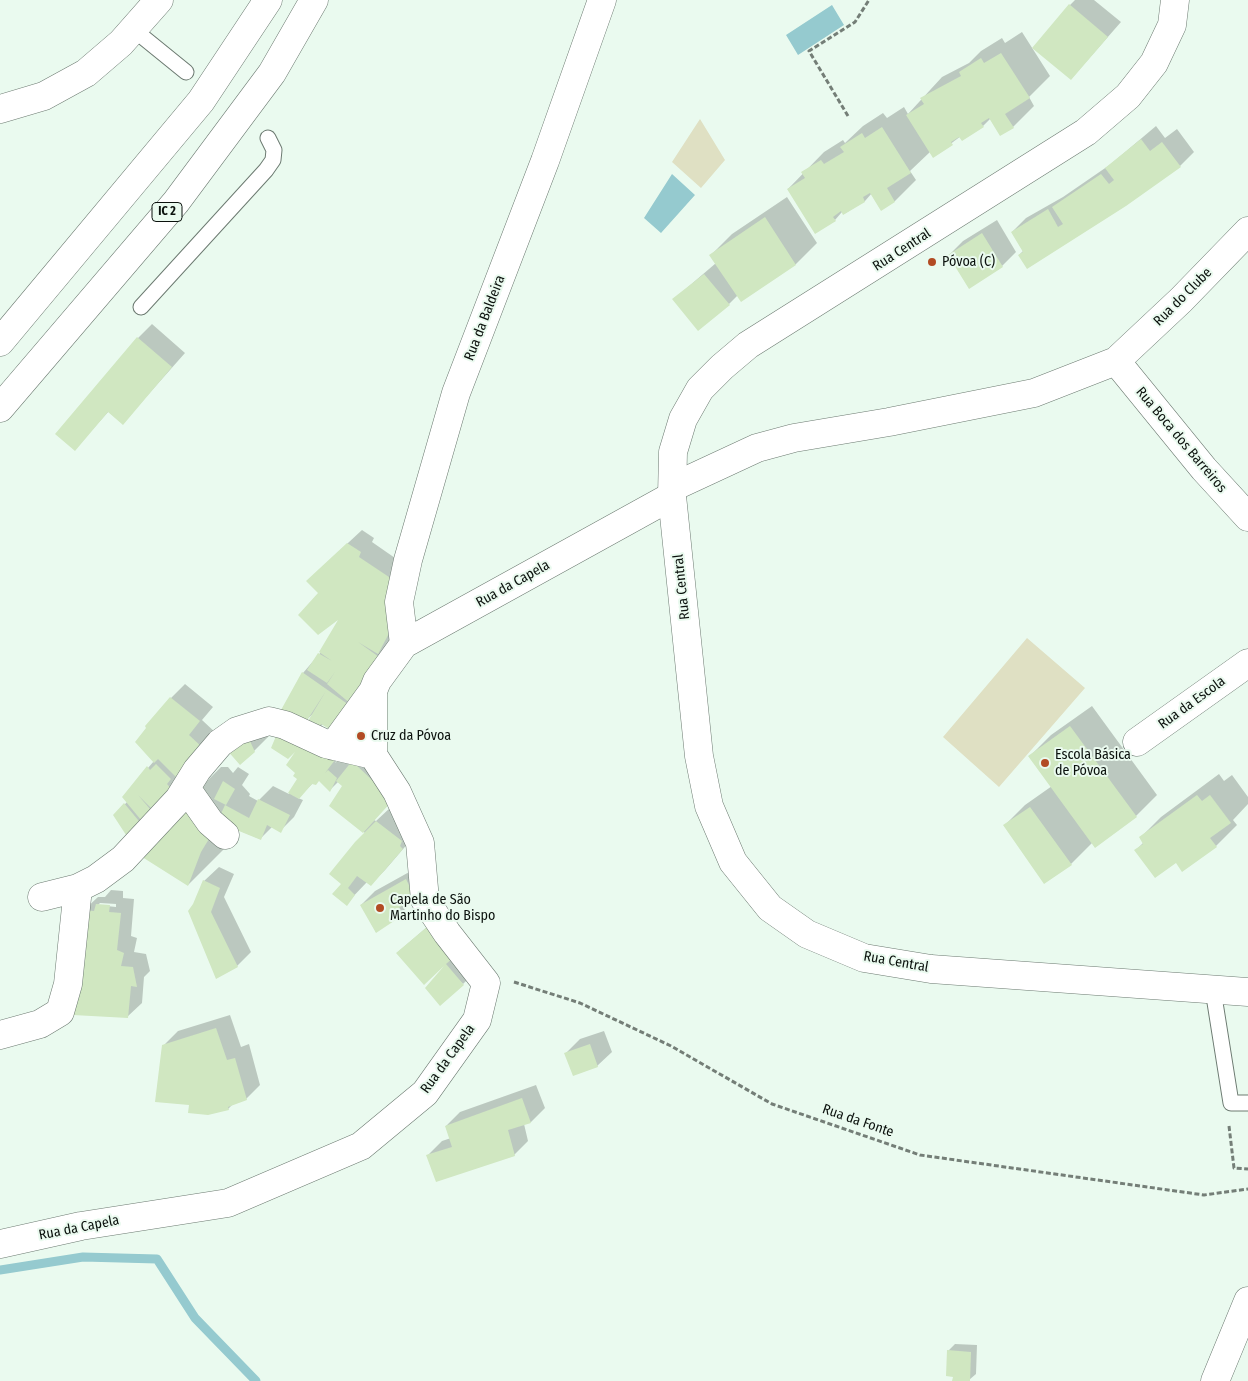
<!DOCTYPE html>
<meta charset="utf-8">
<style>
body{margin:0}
canvas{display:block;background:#eafaef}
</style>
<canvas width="1248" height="1381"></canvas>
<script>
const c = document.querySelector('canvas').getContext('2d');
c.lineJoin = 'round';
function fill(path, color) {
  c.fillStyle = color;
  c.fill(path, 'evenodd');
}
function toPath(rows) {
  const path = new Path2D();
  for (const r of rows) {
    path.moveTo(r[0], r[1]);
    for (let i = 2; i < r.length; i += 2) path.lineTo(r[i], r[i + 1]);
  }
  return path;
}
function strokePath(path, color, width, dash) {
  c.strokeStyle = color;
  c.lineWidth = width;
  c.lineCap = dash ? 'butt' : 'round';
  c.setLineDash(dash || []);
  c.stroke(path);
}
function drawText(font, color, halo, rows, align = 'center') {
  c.font = font + ' "Fira Sans Condensed",sans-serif';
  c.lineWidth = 4;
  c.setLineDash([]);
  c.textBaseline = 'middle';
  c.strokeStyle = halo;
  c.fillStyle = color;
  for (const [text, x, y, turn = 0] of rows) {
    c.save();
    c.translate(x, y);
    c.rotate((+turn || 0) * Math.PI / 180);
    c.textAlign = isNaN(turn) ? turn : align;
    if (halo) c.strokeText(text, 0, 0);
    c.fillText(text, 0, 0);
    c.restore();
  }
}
fill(toPath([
 [700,119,725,160,701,188,672,162],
 [1027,638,1085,688,999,787,943,737]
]), '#dfe0c3');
fill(toPath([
 [832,5,844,25,798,55,786,35],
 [672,174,695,195,661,233,644,218]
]), '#95cacf');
fill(toPath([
 [1075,0,1094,0,1121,22,1071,79,1070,5],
 [1022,32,1050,76,1029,97,1034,106,1013,127,990,119,983,126,961,136,933,157,930,152,910,171,916,180,895,201,882,209,872,193,865,201,844,214,842,212,835,220,788,189,824,152,843,140,845,143,863,126,883,113,887,118,904,107,908,114,942,77,969,63,981,51,1002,38,1005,43],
 [1156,126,1165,138,1177,129,1194,152,1180,166,1019,255,1023,251,1012,232,1026,218,1063,197,1111,164],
 [787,197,817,243,796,264,741,300,738,295,729,304,674,299,716,263,711,255,732,234],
 [997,220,1016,252,1002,266,949,255,963,241],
 [152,324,185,353,123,423,109,411,75,449,138,338],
 [362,530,374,538,372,542,408,567,408,609,363,690,320,727,348,745,335,763,343,757,406,785,374,820,376,821,391,807,416,834,385,870,371,884,367,882,346,904,343,884,365,833,330,806,344,786,338,782,330,790,320,780,313,783,298,798,303,800,294,817,280,831,272,827,260,839,233,828,227,846,188,885,182,806,221,767,228,767,233,773,238,767,249,774,242,785,250,794,249,796,258,801,273,786,289,794,299,779,314,713,303,723,303,673,321,652,343,615,307,581],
 [185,684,213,707,202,720,217,734,142,825,115,815,127,802,123,797,154,761,171,698],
 [1092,706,1157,795,1136,816,1093,842,1071,864,1004,826,1025,805,1052,786,1030,756,1051,735],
 [263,726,268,737,254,751,227,749],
 [1219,774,1224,781,1232,775,1248,797,1248,804,1233,820,1237,825,1216,846,1176,861,1136,850,1144,842,1140,838,1161,817],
 [420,866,408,901,410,904,396,918,376,932,361,905,375,891],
 [219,867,234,874,224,897,251,952,237,966,194,905,204,881],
 [111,890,123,891,123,898,134,899,131,936,137,938,134,952,146,954,150,971,144,977,142,1003,127,1017,83,911,98,897,105,897],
 [100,903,116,904,116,907,98,905],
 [442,914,477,970,463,984,444,966,397,953],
 [230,1015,241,1047,249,1044,260,1085,246,1099,233,1104,228,1109,190,1104,164,1045,178,1031],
 [604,1031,612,1052,597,1066,566,1053,580,1039],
 [536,1085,545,1108,531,1122,524,1124,528,1141,514,1155,428,1155,442,1141,451,1138,446,1126,460,1112],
 [955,1344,977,1345,976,1374,969,1380,948,1351]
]), '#0003');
strokePath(toPath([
 [0,1270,83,1257,157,1259,195,1318,256,1381]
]), '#95cacf', 9);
fill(toPath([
 [1069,4,1108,37,1071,80,1032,48],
 [1001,53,1030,98,1005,114,1014,128,1000,136,989,118,981,123,984,127,962,141,959,137,951,142,953,145,933,158,906,115,924,104,920,98,961,76,959,72,981,58,984,63],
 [882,127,911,173,887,188,895,202,881,211,870,193,863,197,865,202,843,215,841,211,833,217,836,221,815,234,787,189,805,178,801,172,821,160,824,164,844,152,840,147,862,133,865,138],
 [1141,139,1150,151,1162,142,1181,167,1126,206,1027,269,1018,255,1023,252,1011,232,1048,209,1058,227,1063,224,1052,207,1101,174,1109,184,1114,180,1105,168],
 [765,217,796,265,741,302,709,255],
 [982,233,1003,267,969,289,948,255],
 [704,274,730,305,698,331,672,299],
 [137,337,172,367,123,425,108,412,75,451,55,434],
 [347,543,361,552,359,557,395,581,394,624,378,654,358,642,379,657,351,704,327,684,335,672,327,683,307,670,318,653,332,661,319,652,338,620,318,635,298,615,318,593,306,581],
 [302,672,349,705,331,730,321,724,316,732,305,726,326,691,304,725,281,710],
 [170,697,200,721,189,735,204,749,182,783,158,759,154,763,135,742,146,728,145,726],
 [1070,726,1137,817,1095,848,1028,756],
 [279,729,335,760,325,773,328,770,337,778,330,792,319,781,316,785,312,784,299,799,288,793,297,779,293,776,295,773,286,765,295,752,288,759,271,748],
 [249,739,255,752,240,765,226,749],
 [352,761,393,800,363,833,329,806,342,786,336,781],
 [156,764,171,779,167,784,176,794,158,815,138,795,156,816,146,826,122,797,147,766,150,770],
 [223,781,235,789,226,805,214,799],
 [1197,795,1202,801,1210,795,1231,823,1210,838,1217,847,1182,872,1176,863,1155,878,1134,850,1143,844,1139,837],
 [258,799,290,815,281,833,267,825,261,840,217,822,225,805,249,818],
 [124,803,143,826,128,838,113,815],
 [181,805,212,834,201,852,188,886,139,855],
 [1030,807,1072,865,1044,884,1003,825],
 [376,821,402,841,400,846,403,849,371,886,357,876,348,888,355,895,347,906,332,894,341,884,329,874,355,842],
 [406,879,415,898,392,912,397,919,376,933,360,905],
 [203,880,220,888,211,912,238,967,216,979,188,911,193,904],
 [96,904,110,905,109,912,121,913,117,950,124,953,121,966,133,967,137,987,131,986,128,1018,73,1015,82,910,94,911],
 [427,927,453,958,446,964,464,985,440,1006,425,988,444,966,424,985,396,953],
 [216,1028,227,1060,235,1058,247,1100,228,1107,229,1110,208,1115,188,1113,189,1105,155,1102,162,1045],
 [590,1044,598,1067,573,1076,564,1053],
 [522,1098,531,1123,508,1130,515,1156,436,1182,426,1155,452,1147,445,1126],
 [947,1350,971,1352,970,1381,952,1381,953,1377,946,1376]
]), '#d0e7c1');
const service = toPath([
 [133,29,186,72],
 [141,307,266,170,273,160,274,150,268,138],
 [1213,990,1231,1103,1248,1103]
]);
const minor = toPath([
 [0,109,44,96,86,73,121,43,159,0],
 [1116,361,1204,469,1248,517],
 [673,487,757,448,794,438,889,422,1034,393,1116,361,1181,300,1248,231],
 [404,644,399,602,408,560,456,393,545,161,602,0],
 [1137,742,1248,663],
 [333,746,373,691],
 [186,788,210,822,225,835],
 [42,897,78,888,96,879,123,859,179,799,197,770,220,743,237,731,269,721,285,725,326,744,373,755],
 [0,1035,40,1024,60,1012,68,984,78,888],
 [0,1244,81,1226,228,1203,361,1146,425,1093,477,1020,486,983,447,933,425,900,420,843,397,792,373,755,373,691,377,681,404,644,672,496],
 [1215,1381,1248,1301]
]);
const tertiary = toPath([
 [1175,0,1172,25,1154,63,1128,96,1086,132,748,345,722,367,700,389,683,419,673,452,672,496,699,756,709,806,733,862,770,908,807,934,864,958,931,969,1248,992]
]);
const trunk = toPath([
 [0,342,201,101,268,0],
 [0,408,176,202,272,73,314,0]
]);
strokePath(service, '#6c7a71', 17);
strokePath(minor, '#6c7a71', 29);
strokePath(tertiary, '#6c7a71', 29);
strokePath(trunk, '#6c7a71', 29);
strokePath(toPath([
 [848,116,809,51,855,22,869,0],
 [514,982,580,1003,671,1046,772,1104,920,1155,1204,1195,1248,1189],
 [1229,1126,1234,1168,1248,1169]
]), '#747e77', 3, [5, 2.5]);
strokePath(service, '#fff', 15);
strokePath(minor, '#fff', 28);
strokePath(tertiary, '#fff', 28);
strokePath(trunk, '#fff', 28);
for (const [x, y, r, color] of [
 [932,262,5,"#b24b23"],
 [361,736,5,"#b24b23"],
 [1045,763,5,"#b24b23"],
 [380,908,5,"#b24b23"]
]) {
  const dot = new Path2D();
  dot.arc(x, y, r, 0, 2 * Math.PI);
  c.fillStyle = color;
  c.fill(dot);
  strokePath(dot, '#eafaef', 2);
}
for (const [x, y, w] of [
 [167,212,30]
]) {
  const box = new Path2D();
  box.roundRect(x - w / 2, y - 9.5, w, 19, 4);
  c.fillStyle = '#eafaef';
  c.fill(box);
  strokePath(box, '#0b110d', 1);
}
drawText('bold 12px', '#0b110d', null, [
 ["IC 2",167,212]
]);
drawText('14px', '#0b110d', '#eafaef', [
 ["Rua Central",902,250,-33],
 ["Rua do Clube",1183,297,-45],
 ["Rua da Baldeira",485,318,-69],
 ["Rua Boca dos Barreiros",1181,440,50],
 ["Rua da Capela",513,584,-29],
 ["Rua Central",682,587,-96],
 ["Rua da Escola",1192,703,-36],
 ["Rua Central",896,962,10],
 ["Rua da Capela",448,1059,-54],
 ["Rua da Fonte",858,1121,19],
 ["Rua da Capela",79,1228,-11]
]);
drawText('14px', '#0b110d', '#eafaef', [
 ["Póvoa (C)",942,262],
 ["Cruz da Póvoa",371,736],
 ["Escola Básica",1055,755],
 ["de Póvoa",1055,771],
 ["Capela de São",390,900],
 ["Martinho do Bispo",390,916]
], 'left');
</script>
